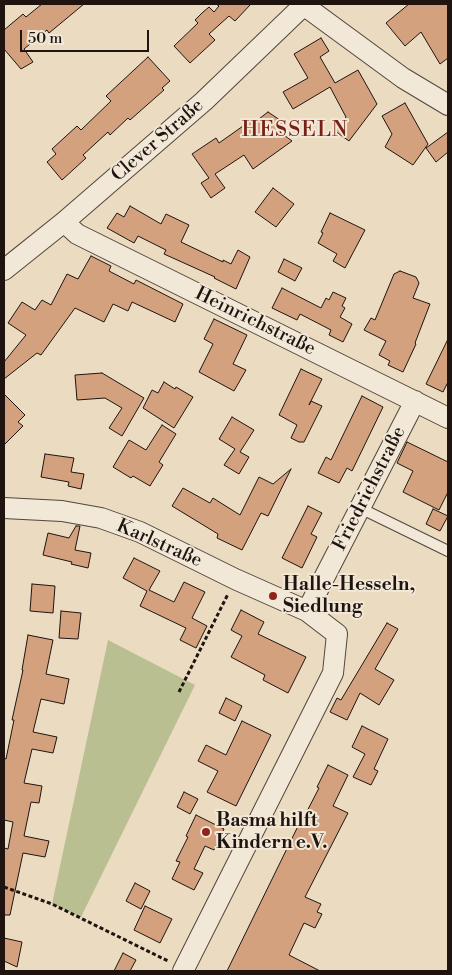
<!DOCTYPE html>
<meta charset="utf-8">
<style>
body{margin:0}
#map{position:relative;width:452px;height:975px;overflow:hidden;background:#eadbc1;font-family:"Libre Bodoni",serif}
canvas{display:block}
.frame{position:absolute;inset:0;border:5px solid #1f1410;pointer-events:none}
.scale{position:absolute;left:20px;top:30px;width:129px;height:22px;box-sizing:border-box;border:2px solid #1f1410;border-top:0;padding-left:6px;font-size:15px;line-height:18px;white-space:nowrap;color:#1f1410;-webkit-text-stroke:4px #f1e8d7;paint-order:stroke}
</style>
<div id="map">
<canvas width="452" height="975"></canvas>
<div class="frame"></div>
<div class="scale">50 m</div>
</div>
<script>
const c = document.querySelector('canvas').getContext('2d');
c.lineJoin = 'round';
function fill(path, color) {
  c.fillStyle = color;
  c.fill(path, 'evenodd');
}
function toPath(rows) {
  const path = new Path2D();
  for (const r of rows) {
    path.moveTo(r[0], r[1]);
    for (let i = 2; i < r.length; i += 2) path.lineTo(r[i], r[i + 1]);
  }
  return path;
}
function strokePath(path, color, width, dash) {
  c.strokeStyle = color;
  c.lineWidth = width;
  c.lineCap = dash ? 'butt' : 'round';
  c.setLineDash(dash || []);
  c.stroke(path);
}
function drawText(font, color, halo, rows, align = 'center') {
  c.font = font + ' "Libre Bodoni",serif';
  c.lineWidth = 4;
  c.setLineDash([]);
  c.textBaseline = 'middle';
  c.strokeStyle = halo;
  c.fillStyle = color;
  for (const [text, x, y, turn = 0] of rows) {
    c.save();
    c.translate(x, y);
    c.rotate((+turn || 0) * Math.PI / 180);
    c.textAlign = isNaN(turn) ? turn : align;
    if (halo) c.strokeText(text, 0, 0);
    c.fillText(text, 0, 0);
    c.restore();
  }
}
fill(toPath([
 [108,640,195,685,81,917,52,904]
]), '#babf91');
const building = toPath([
 [42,4,84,4,49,33,47,30,24,49,33,62,21,69,4,49,4,30,23,14,26,17,42,4],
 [216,4,251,4,235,21,229,16,209,34,215,40,190,63,174,46,198,23,195,20,202,13,209,7,214,12,219,6,216,4],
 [409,4,448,4,448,58,440,64,421,32,405,46,386,23,409,4],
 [321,38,329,51,320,57,335,83,358,70,377,104,349,141,335,131,346,117,330,87,293,109,283,92,308,78,294,54,321,38],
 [148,57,170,81,162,88,164,90,130,120,128,118,110,135,108,132,83,155,86,158,62,180,47,162,56,154,52,149,77,126,81,130,111,101,106,96,148,57],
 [405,103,428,144,413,165,385,147,392,134,382,116,405,103],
 [268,112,286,124,280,132,292,141,253,169,244,155,215,174,225,188,211,198,201,183,209,178,192,154,216,138,219,143,253,119,255,122,268,112],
 [448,132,448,152,436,162,426,148,448,132],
 [273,188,294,204,276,227,255,212,273,188],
 [130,206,161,224,166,214,189,225,181,242,223,262,223,260,231,264,238,250,250,257,236,289,214,278,215,277,164,254,166,250,138,236,134,243,107,228,117,213,124,217,130,206],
 [330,213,365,230,345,268,333,261,337,254,318,243,323,233,321,232,330,213],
 [91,256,111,266,109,271,134,284,136,280,183,304,175,322,132,302,128,311,113,304,104,322,75,308,41,355,37,353,4,379,4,362,26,335,8,323,22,302,35,310,42,300,51,305,67,274,78,279,91,256],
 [284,259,302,268,295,281,278,272,284,259],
 [400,271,416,277,419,283,413,298,430,304,415,343,416,344,403,372,388,365,390,361,379,355,386,341,364,330,371,318,375,320,394,274,400,271],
 [282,288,321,308,326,298,329,300,333,292,346,298,342,306,345,308,340,317,352,324,343,342,329,335,331,330,300,314,297,320,272,308,282,288],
 [214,319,247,335,233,364,246,370,234,391,199,372,213,344,204,339,214,319],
 [448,339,448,382,443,392,426,384,448,339],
 [301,369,322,379,309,405,311,401,322,406,304,442,299,442,291,438,297,425,279,415,301,369],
 [102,373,144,398,122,436,109,428,122,408,105,398,77,400,75,375,102,373],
 [164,382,175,389,176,387,193,397,174,428,143,408,152,390,158,393,164,382],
 [4,394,25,415,18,422,23,426,4,445,4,394],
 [362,396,383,407,352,471,347,468,339,483,318,473,326,457,331,460,362,396],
 [232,417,254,430,240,452,249,457,239,474,224,465,235,449,219,439,232,417],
 [162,425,176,434,159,462,163,465,150,486,133,476,131,478,113,467,129,440,146,450,162,425],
 [407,442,448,462,448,492,439,510,403,492,413,471,397,463,407,442],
 [45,454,74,458,71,472,84,474,81,489,68,486,69,482,41,477,45,454],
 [291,469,268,516,261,513,242,550,217,538,218,534,172,506,183,488,210,503,213,498,240,515,259,477,273,484,291,469],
 [308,506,322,513,311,534,317,537,302,568,282,558,308,506],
 [433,509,448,516,440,531,426,524,433,509],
 [76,526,80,526,75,550,91,553,88,568,71,564,72,562,43,555,48,533,69,538,76,526],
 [134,558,160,571,149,590,174,602,184,582,205,592,192,618,207,626,196,648,180,640,186,628,140,606,147,591,123,578,134,558],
 [32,584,55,586,53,613,30,611,32,584],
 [241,610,264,622,258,634,306,657,288,693,263,680,265,675,231,657,242,636,231,630,241,610],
 [61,611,81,613,78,639,59,638,61,611],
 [387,623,398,629,375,669,394,680,379,705,360,693,347,720,330,712,337,698,341,700,387,623],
 [28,635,53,640,46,674,69,679,64,704,41,699,33,732,57,737,53,753,32,749,24,783,42,786,39,803,31,802,24,836,49,841,45,857,23,853,10,915,4,915,4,848,8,849,13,822,4,820,4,758,6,759,14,720,12,720,23,670,22,670,28,635],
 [226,698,242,706,235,721,219,713,226,698],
 [242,721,271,735,236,806,207,792,218,771,198,761,206,745,226,755,242,721],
 [362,726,388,739,374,769,378,771,371,785,353,777,365,754,352,747,362,726],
 [328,765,348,775,333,806,348,813,305,897,321,904,317,912,322,914,315,928,304,923,289,955,320,971,227,971,302,818,303,819,319,788,317,787,328,765],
 [184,792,198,799,190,814,177,807,184,792],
 [196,815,224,829,214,850,205,846,194,869,203,873,194,890,172,879,180,862,176,861,188,837,186,836,196,815],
 [135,883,150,891,141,909,126,901,135,883],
 [145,906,172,919,160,943,134,930,145,906],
 [4,938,22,942,17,967,4,961,4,938],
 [123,953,136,960,130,971,114,971,123,953]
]);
fill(building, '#d4a17e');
strokePath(building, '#1f1410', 1);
const lane = toPath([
 [360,508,448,551]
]);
const street = toPath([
 [302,4,403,78,448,105],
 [64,222,77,234,448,418],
 [4,270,64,222,204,101,305,4],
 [4,508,62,511,101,518,140,532,235,579,307,611,337,634,333,673,183,971],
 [307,611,415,401]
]);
strokePath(lane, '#52463c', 12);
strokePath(street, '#52463c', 22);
strokePath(toPath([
 [179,692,228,594],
 [4,887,52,904,168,961]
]), '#1f1410', 3, [4, 2.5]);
strokePath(lane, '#f1e8d7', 10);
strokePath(street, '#f1e8d7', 20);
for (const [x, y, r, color] of [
 [273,596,5,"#8f2418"],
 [206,832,5,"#8f2418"]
]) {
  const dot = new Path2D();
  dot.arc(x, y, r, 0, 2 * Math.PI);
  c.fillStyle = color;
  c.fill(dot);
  strokePath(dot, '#f1e8d7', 2);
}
drawText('19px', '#1f1410', '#f1e8d7', [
 ["Clever Straße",158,141,-41],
 ["Heinrichstraße",255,322,26],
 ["Friedrichstraße",370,489,-63],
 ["Karlstraße",159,544,24]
]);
drawText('bold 19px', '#1f1410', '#f1e8d7', [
 ["Halle-Hesseln,",283,585],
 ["Siedlung",283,607],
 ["Basma hilft",216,821],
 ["Kindern e.V.",216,843]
], 'left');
c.letterSpacing = '1px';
drawText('21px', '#7a1f14', '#f1e8d7', [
 ["HESSELN",295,131]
]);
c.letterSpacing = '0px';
</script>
